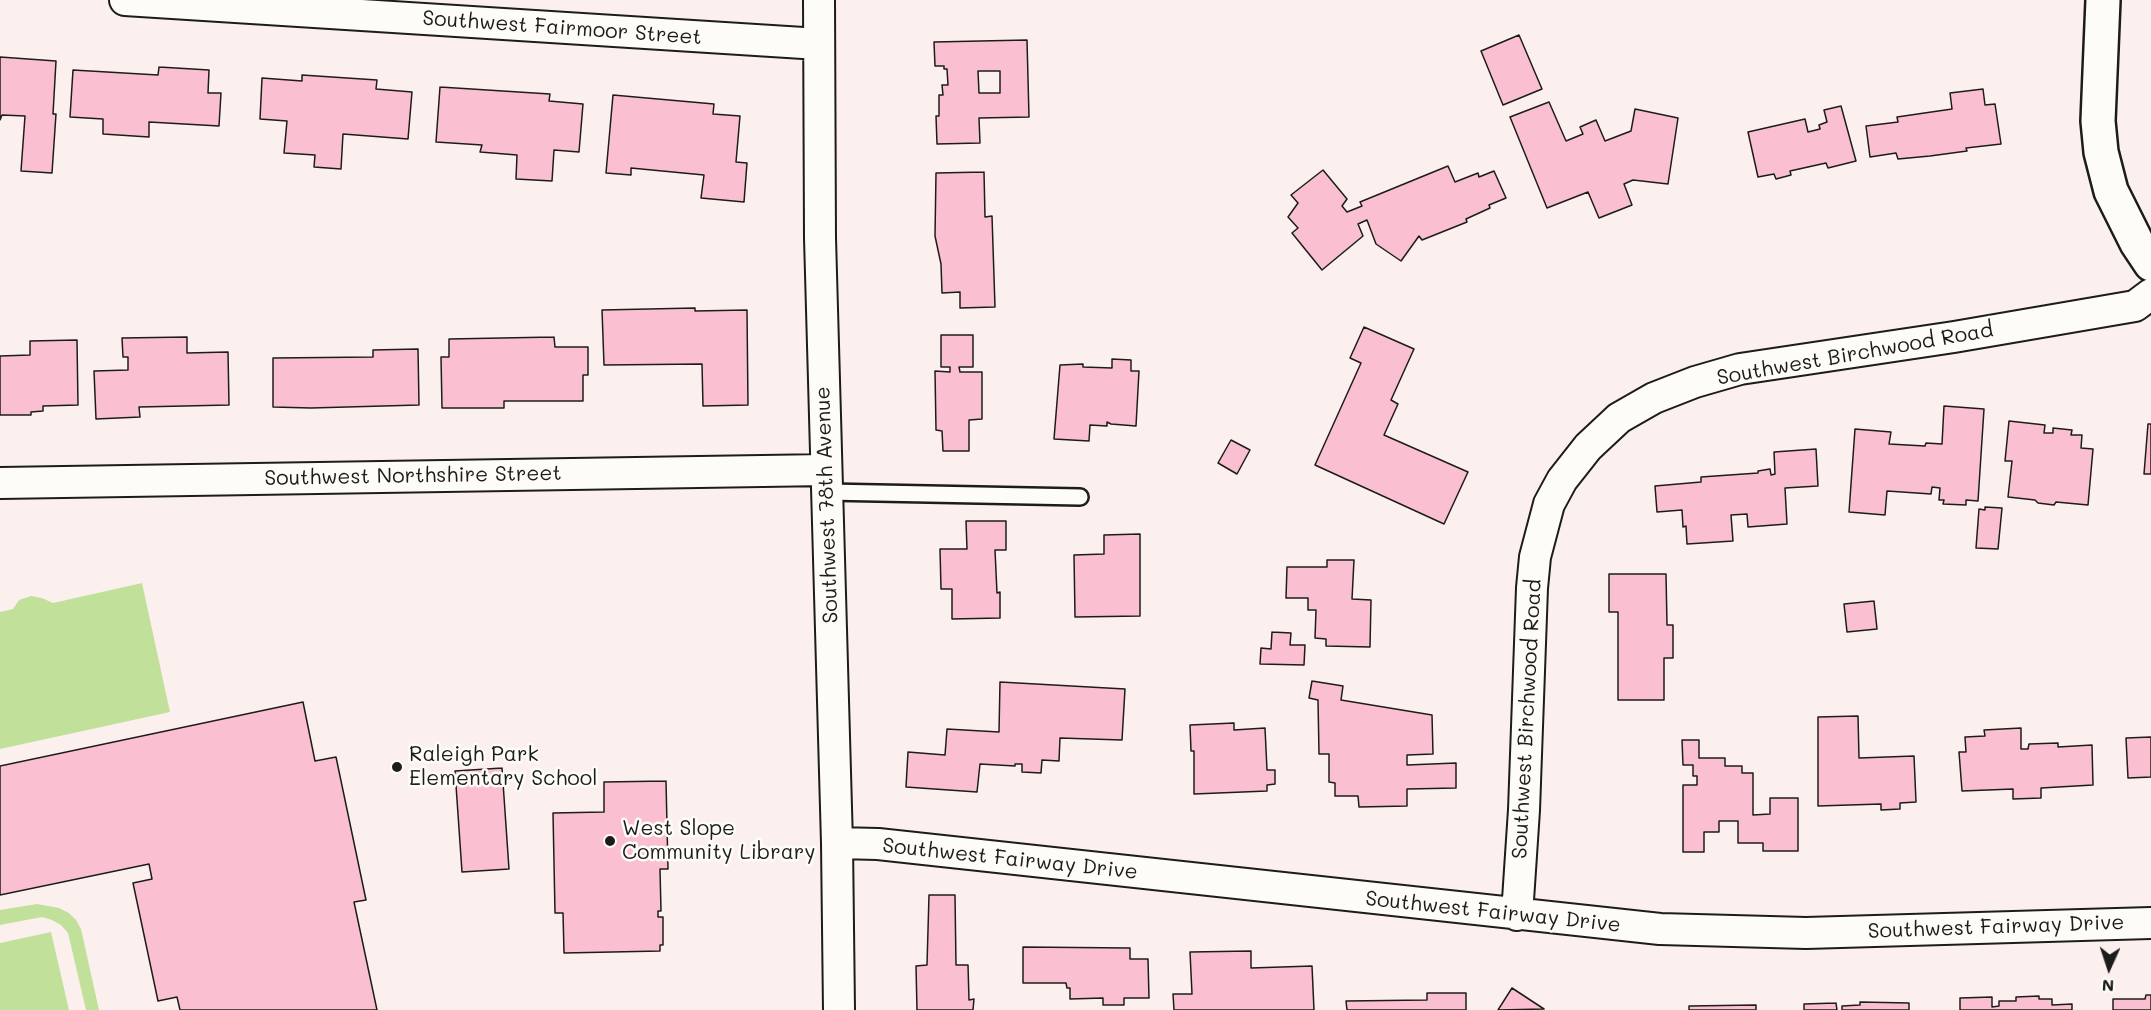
<!DOCTYPE html>
<style>
body{margin:0}
#map{position:relative;width:2151px;height:1010px;overflow:hidden;background:#fcf0ef;font-family:Mali,sans-serif}
canvas{display:block}
.north{position:absolute;left:2079px;top:938px;width:60px;height:60px;-webkit-text-stroke:4px #fdfcf7;paint-order:stroke;rotate:183deg;font-size:16px;font-weight:700;line-height:24px;text-align:center;color:#1c1c1c}
.north::after{content:'';display:block;margin:auto;width:21px;height:27px;background:#1c1c1c;clip-path:polygon(50% 0,100% 100%,50% 72%,0 100%)}
</style>
<div id="map">
<canvas width="2151" height="1010"></canvas>
<div class="north">N</div>
</div>
<script>
const c = document.querySelector('canvas').getContext('2d');
c.lineJoin = 'round';
function fill(path, color) {
  c.fillStyle = color;
  c.fill(path, 'evenodd');
}
function toPath(rows) {
  const path = new Path2D();
  for (const r of rows) {
    path.moveTo(r[0], r[1]);
    for (let i = 2; i < r.length; i += 2) path.lineTo(r[i], r[i + 1]);
  }
  return path;
}
function strokePath(path, color, width, dash) {
  c.strokeStyle = color;
  c.lineWidth = width;
  c.lineCap = dash ? 'butt' : 'round';
  c.setLineDash(dash || []);
  c.stroke(path);
}
function drawText(font, color, halo, rows, align = 'center') {
  c.font = font + ' Mali,sans-serif';
  c.lineWidth = 5;
  c.setLineDash([]);
  c.textBaseline = 'middle';
  c.strokeStyle = halo;
  c.fillStyle = color;
  for (const [text, x, y, turn = 0] of rows) {
    c.save();
    c.translate(x, y);
    c.rotate((+turn || 0) * Math.PI / 180);
    c.textAlign = isNaN(turn) ? turn : align;
    if (halo) c.strokeText(text, 0, 0);
    c.fillText(text, 0, 0);
    c.restore();
  }
}
fill(toPath([
 [142,583,170,712,0,749,0,612,13,609,19,600,31,596,42,598,53,603],
 [37,904,59,908,69,913,76,920,81,929,99,1010,86,1010,68,933,61,925,52,920,42,917,0,925,0,910],
 [51,932,69,1010,0,1010,0,943]
]), '#c1e19a');
const building = toPath([
 [1519,35,1542,89,1503,105,1481,51,1519,35],
 [1027,40,1029,117,979,118,980,143,937,144,936,116,939,116,939,95,943,95,942,85,948,85,947,69,944,69,944,66,935,66,934,42,1027,40],
 [978,71,1000,71,1000,93,979,93,978,71],
 [0,57,56,61,53,114,56,114,52,173,21,171,25,116,2,115,0,120,0,57],
 [159,67,209,70,208,93,221,93,219,126,149,122,149,137,103,134,103,119,70,117,73,70,158,75,159,67],
 [302,75,377,80,376,89,412,92,408,139,343,134,341,169,314,167,315,155,284,153,287,121,260,119,262,78,302,81,302,75],
 [440,87,550,94,549,101,583,104,579,152,554,150,552,181,516,179,517,155,480,152,482,145,436,142,440,87],
 [1983,89,1985,105,1995,104,2001,144,1966,148,1967,151,1930,156,1898,159,1896,153,1870,157,1866,126,1898,122,1897,117,1952,109,1950,93,1983,89],
 [613,95,714,104,713,114,740,116,736,162,747,163,744,202,701,198,704,175,631,168,631,175,606,173,613,95],
 [1549,102,1566,141,1583,134,1580,127,1596,120,1605,141,1631,131,1635,109,1678,118,1668,184,1633,180,1624,184,1632,205,1599,218,1588,192,1547,208,1510,117,1549,102],
 [1841,106,1856,161,1828,168,1826,163,1790,171,1791,175,1776,179,1774,174,1758,177,1748,132,1805,119,1808,132,1820,129,1819,125,1827,122,1824,110,1841,106],
 [1448,166,1455,182,1478,173,1479,177,1494,171,1506,198,1489,205,1490,208,1466,219,1467,222,1422,240,1419,236,1401,261,1376,244,1367,220,1358,224,1363,236,1322,270,1292,233,1298,228,1288,217,1298,203,1291,195,1323,170,1347,199,1342,206,1347,212,1362,206,1360,202,1448,166],
 [984,172,985,217,992,216,995,307,960,308,960,292,942,293,941,264,935,236,936,173,984,172],
 [695,308,695,311,747,310,748,405,703,406,702,364,604,365,602,310,695,308],
 [1364,327,1414,349,1391,400,1398,404,1384,435,1468,472,1444,524,1315,465,1361,363,1350,358,1364,327],
 [941,335,973,335,973,367,959,367,960,372,982,372,982,419,969,420,969,451,943,451,942,431,936,430,935,371,950,372,950,367,941,367,941,335],
 [187,337,187,353,228,352,229,405,139,407,140,417,96,419,94,371,128,370,128,357,123,357,122,338,187,337],
 [554,337,555,347,588,347,588,375,583,375,583,401,504,401,504,408,442,408,441,357,449,357,449,339,554,337],
 [77,340,78,405,43,406,43,411,31,412,31,415,0,415,0,356,30,355,30,341,77,340],
 [418,349,419,405,311,408,273,407,273,358,373,357,373,350,418,349],
 [1112,359,1131,360,1131,371,1139,371,1136,426,1111,424,1107,422,1107,426,1090,425,1089,441,1054,439,1060,365,1083,364,1083,367,1112,368,1112,359],
 [1944,406,1984,409,1978,501,1966,500,1966,505,1943,504,1944,500,1939,500,1940,488,1932,487,1931,494,1887,491,1885,515,1849,512,1855,429,1891,432,1889,444,1925,446,1926,443,1942,444,1944,406],
 [2009,421,2045,425,2044,433,2053,433,2053,428,2072,430,2071,435,2082,435,2081,448,2093,449,2088,505,2056,502,2054,505,2038,503,2035,500,2008,497,2012,461,2005,461,2009,421],
 [2148,424,2151,424,2151,474,2144,474,2148,424],
 [1231,440,1250,450,1237,474,1218,463,1231,440],
 [1816,449,1818,486,1785,488,1787,524,1748,527,1747,514,1731,515,1733,541,1687,544,1686,526,1683,527,1682,510,1657,512,1655,486,1701,482,1701,477,1758,473,1758,471,1770,469,1771,475,1775,474,1774,452,1816,449],
 [1985,507,2002,508,1998,549,1976,548,1979,509,1985,510,1985,507],
 [966,521,1006,521,1006,550,995,550,997,593,1000,592,1000,618,952,619,952,589,941,589,940,549,967,549,966,521],
 [1140,534,1140,616,1075,617,1074,555,1104,554,1104,535,1140,534],
 [1327,560,1354,560,1352,599,1371,600,1370,647,1326,646,1326,639,1315,638,1316,610,1308,610,1308,598,1286,598,1287,567,1327,567,1327,560],
 [1609,574,1666,574,1667,625,1673,625,1673,658,1664,658,1664,700,1618,700,1618,612,1609,612,1609,574],
 [1874,601,1877,629,1847,632,1844,604,1874,601],
 [1272,632,1291,633,1290,645,1305,645,1304,665,1260,664,1261,648,1271,649,1272,632],
 [1312,681,1343,686,1341,700,1432,715,1433,754,1407,755,1407,765,1456,763,1456,788,1407,789,1407,806,1359,807,1358,796,1335,796,1335,783,1329,782,1329,754,1319,754,1318,700,1309,698,1312,681],
 [1000,682,1125,689,1122,740,1060,738,1059,761,1042,760,1041,773,1022,772,1022,764,1015,764,1015,766,980,764,977,792,906,787,908,752,945,755,947,729,999,732,1000,682],
 [303,702,315,761,336,757,366,900,354,902,377,1010,180,1010,177,997,158,1001,133,883,152,879,149,864,0,895,0,766,303,702],
 [1858,716,1859,758,1914,756,1916,802,1900,803,1900,809,1881,810,1881,804,1818,806,1818,717,1858,716],
 [1234,723,1234,730,1265,728,1267,770,1275,770,1275,784,1267,785,1267,791,1194,794,1194,751,1191,751,1190,725,1234,723],
 [2021,728,2021,749,2028,749,2029,744,2058,743,2058,747,2092,745,2093,785,2041,788,2041,798,2013,799,2013,789,1962,791,1959,752,1966,752,1965,737,1985,736,1984,730,2021,728],
 [2151,737,2151,777,2128,778,2126,738,2151,737],
 [1682,740,1699,740,1699,758,1725,758,1725,766,1742,766,1742,773,1753,773,1753,815,1770,814,1770,798,1798,798,1798,851,1763,851,1763,843,1738,843,1738,821,1719,821,1719,832,1704,832,1704,852,1683,852,1683,785,1697,785,1697,776,1693,776,1693,765,1683,765,1682,740],
 [502,768,509,869,462,872,455,771,502,768],
 [666,781,668,869,660,869,661,911,658,911,658,917,663,917,663,945,660,945,660,951,564,953,563,913,555,913,553,813,604,812,604,782,666,781],
 [929,895,955,895,956,965,968,965,969,1000,974,999,973,1010,917,1010,916,966,927,965,929,895],
 [1023,947,1130,948,1130,959,1148,959,1149,998,1124,998,1124,1005,1103,1005,1103,998,1070,999,1070,988,1067,988,1066,983,1023,983,1023,947],
 [1251,951,1251,968,1312,966,1314,1010,1174,1010,1173,994,1192,994,1190,952,1251,951],
 [1512,988,1544,1009,1498,1010,1512,988],
 [1427,993,1466,993,1466,1010,1347,1010,1346,1001,1427,1000,1427,993],
 [2146,995,2151,995,2151,1010,2113,1010,2113,999,2145,999,2146,995],
 [2039,996,2039,999,2052,999,2052,1005,2072,1004,2072,1010,1960,1010,1960,998,1992,997,1992,1007,1999,1006,1999,1001,2016,1001,2016,997,2039,996],
 [1860,1002,1909,1003,1909,1010,1842,1010,1842,1006,1860,1005,1860,1002],
 [1836,1003,1837,1010,1804,1010,1804,1004,1836,1003],
 [1756,1005,1756,1010,1689,1010,1689,1006,1756,1005]
]);
fill(building, '#fac0d1');
strokePath(building, '#1c1c1c', 1.5);
const service = toPath([
 [827,492,1080,497]
]);
const minor = toPath([
 [125,0,819,44],
 [819,0,820,238,837,843,839,1010],
 [0,483,826,470],
 [837,843,878,844,1660,929,1806,933,2151,923],
 [1517,915,1524,810,1532,588,1535,557,1549,504,1562,480,1588,447,1619,418,1654,398,1695,382,1740,369,1954,337,2135,306,2151,294]
]);
const tertiary = toPath([
 [2103,0,2098,121,2101,152,2111,191,2137,243,2151,264]
]);
strokePath(service, '#1c1c1c', 20);
strokePath(minor, '#1c1c1c', 34);
strokePath(tertiary, '#1c1c1c', 38);
strokePath(service, '#fdfcf7', 15);
strokePath(minor, '#fdfcf7', 30);
strokePath(tertiary, '#fdfcf7', 33);
for (const [x, y, r, color] of [
 [397,767,6,"#1c1c1c"],
 [610,841,6,"#1c1c1c"]
]) {
  const dot = new Path2D();
  dot.arc(x, y, r, 0, 2 * Math.PI);
  c.fillStyle = color;
  c.fill(dot);
  strokePath(dot, '#fdfcf7', 2);
}
drawText('21px', '#1c1c1c', '#fdfcf7', [
 ["Southwest Fairmoor Street",562,28,4],
 ["Southwest Birchwood Road",1855,354,-10],
 ["Southwest Northshire Street",413,476,-1],
 ["Southwest 78th Avenue",827,505,-92],
 ["Southwest Birchwood Road",1527,719,-87],
 ["Southwest Fairway Drive",1010,859,6],
 ["Southwest Fairway Drive",1493,912,6],
 ["Southwest Fairway Drive",1996,927,-2]
]);
drawText('21px', '#1c1c1c', '#fdfcf7', [
 ["Raleigh Park",409,755],
 ["Elementary School",409,779],
 ["West Slope",622,829],
 ["Community Library",622,853]
], 'left');
</script>
